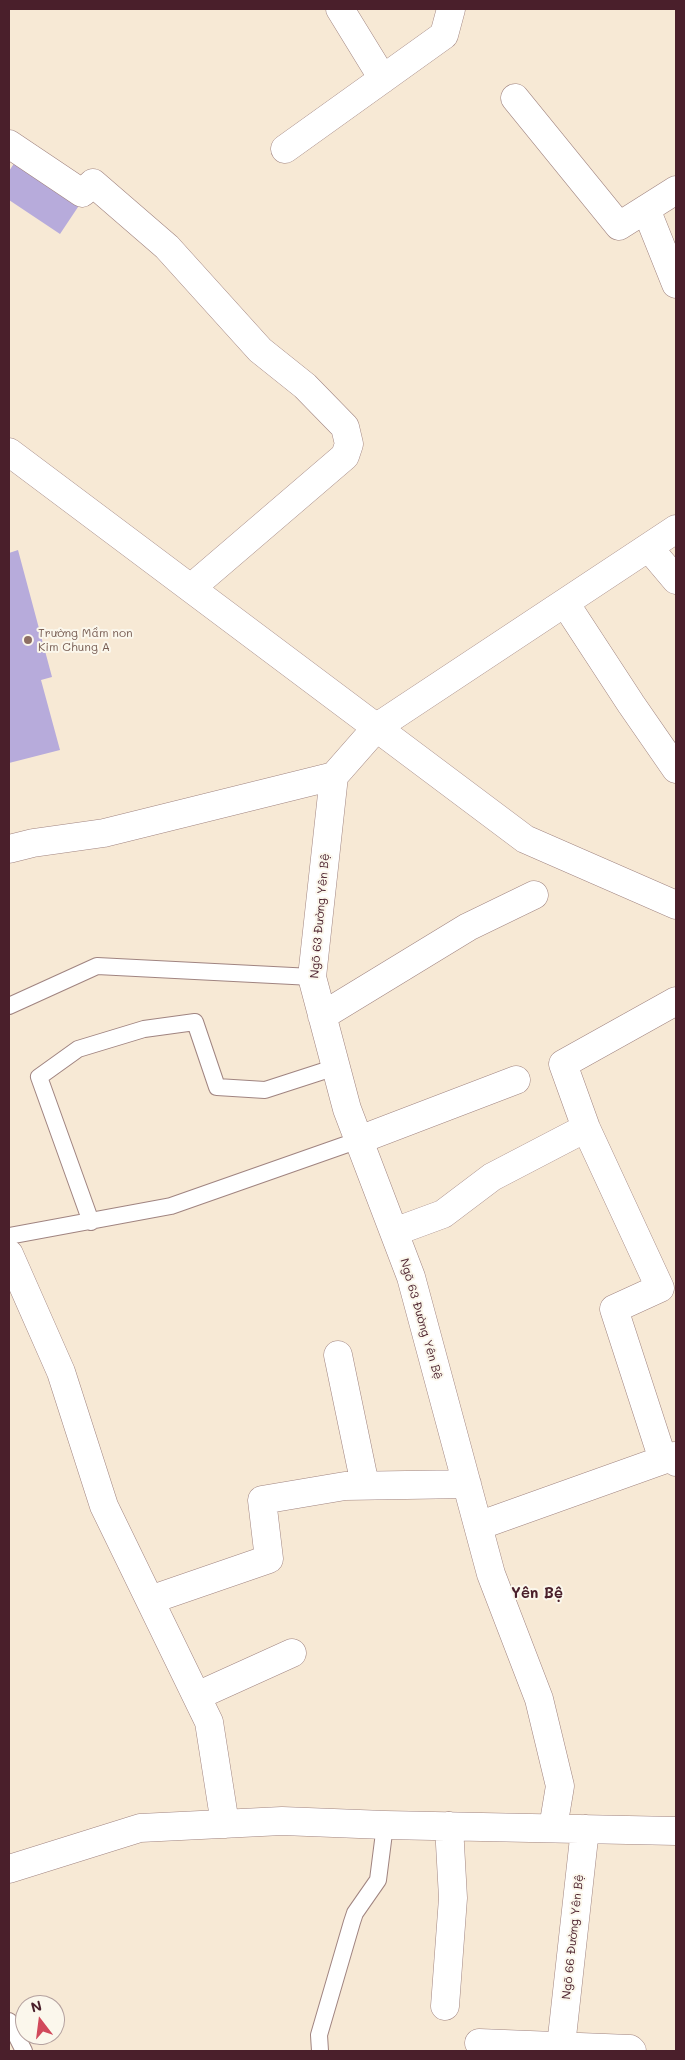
<!DOCTYPE html>
<meta charset="utf-8">
<style>
body{margin:0}
#map{position:relative;width:685px;height:2060px;overflow:hidden;background:#f7e9d5;font-family:Mali,sans-serif}
canvas{display:block}
.frame{position:absolute;inset:0;border:10px solid #4a1f2b;pointer-events:none}
.north{position:absolute;left:15px;top:1995px;width:50px;height:50px;box-sizing:border-box;background:#fbf7ec;border:1px solid #b4a19f;border-radius:50%;rotate:345deg;font-size:14px;font-weight:700;line-height:20px;text-align:center;color:#4a1f2b}
.north::after{content:'';display:block;margin:auto;width:18px;height:22px;background:#d1495b;clip-path:polygon(50% 0,100% 100%,50% 72%,0 100%)}
</style>
<div id="map">
<canvas width="685" height="2060"></canvas>
<div class="frame"></div>
<div class="north">N</div>
</div>
<script>
const c = document.querySelector('canvas').getContext('2d');
c.lineJoin = 'round';
function fill(path, color) {
  c.fillStyle = color;
  c.fill(path, 'evenodd');
}
function toPath(rows) {
  const path = new Path2D();
  for (const r of rows) {
    path.moveTo(r[0], r[1]);
    for (let i = 2; i < r.length; i += 2) path.lineTo(r[i], r[i + 1]);
  }
  return path;
}
function strokePath(path, color, width, dash) {
  c.strokeStyle = color;
  c.lineWidth = width;
  c.lineCap = dash ? 'butt' : 'round';
  c.setLineDash(dash || []);
  c.stroke(path);
}
function drawText(font, color, halo, rows, align = 'center') {
  c.font = font + ' Mali,sans-serif';
  c.lineWidth = 4;
  c.setLineDash([]);
  c.textBaseline = 'middle';
  c.strokeStyle = halo;
  c.fillStyle = color;
  for (const [text, x, y, turn = 0] of rows) {
    c.save();
    c.translate(x, y);
    c.rotate((+turn || 0) * Math.PI / 180);
    c.textAlign = isNaN(turn) ? turn : align;
    if (halo) c.strokeText(text, 0, 0);
    c.fillText(text, 0, 0);
    c.restore();
  }
}
fill(toPath([
 [19,156,84,198,60,234,9,200,9,171],
 [18,550,52,677,41,680,60,750,9,763,9,553]
]), '#b7abdb');
const service = toPath([
 [9,1006,97,966,312,977],
 [91,1222,39,1077,78,1049,144,1029,195,1022,217,1087,265,1090,336,1067],
 [9,1236,171,1206,359,1140],
 [9,2021,24,2051],
 [320,2051,319,2035,352,1922,355,1913,378,1880,385,1825]
]);
const minor = toPath([
 [340,9,383,79],
 [515,98,619,226,676,190],
 [9,144,82,193,93,183,167,247,260,350,305,386,345,427,349,444,345,456,191,588],
 [285,149,444,35,451,9],
 [646,209,676,284],
 [9,452,525,839,676,905],
 [649,548,676,580],
 [565,603,631,704,676,769],
 [334,776,312,977,347,1109,411,1277,491,1574,539,1699,560,1786,553,1828],
 [9,849,33,843,104,833,334,776,377,727,676,529],
 [322,1016,468,927,534,895],
 [359,1140,516,1080],
 [394,1232,443,1214,492,1177,586,1128],
 [9,1254,61,1372,104,1506,209,1722,225,1824],
 [338,1355,365,1485],
 [663,1460,614,1309,660,1288,586,1128,563,1064,676,1001],
 [478,1526,674,1456,676,1462],
 [150,1600,269,1559,262,1500,345,1486,467,1484],
 [197,1696,292,1653],
 [9,1869,140,1828,282,1821,385,1825,676,1831],
 [445,2006,453,1898,449,1826],
 [479,2043,630,2049,632,2051],
 [561,2046,585,1829]
]);
strokePath(service, '#a08480', 18);
strokePath(minor, '#a08480', 29);
strokePath(service, '#fff', 16);
strokePath(minor, '#fff', 28);
for (const [x, y, r, color] of [
 [28,640,5,"#8d6e63"]
]) {
  const dot = new Path2D();
  dot.arc(x, y, r, 0, 2 * Math.PI);
  c.fillStyle = color;
  c.fill(dot);
  strokePath(dot, '#fbf7ec', 2);
}
drawText('12px', '#785e54', '#fbf7ec', [
 ["Trường Mầm non",38,633],
 ["Kim Chung A",38,647]
], 'left');
drawText('12px', '#4a1f2b', '#fbf7ec', [
 ["Ngõ 63 Đường Yên Bệ",320,916,-85],
 ["Ngõ 63 Đường Yên Bệ",421,1319,74],
 ["Ngõ 66 Đường Yên Bệ",573,1937,-84]
]);
drawText('bold 15px', '#4a1f2b', '#fbf7ec', [
 ["Yên Bệ",537,1593]
]);
</script>
